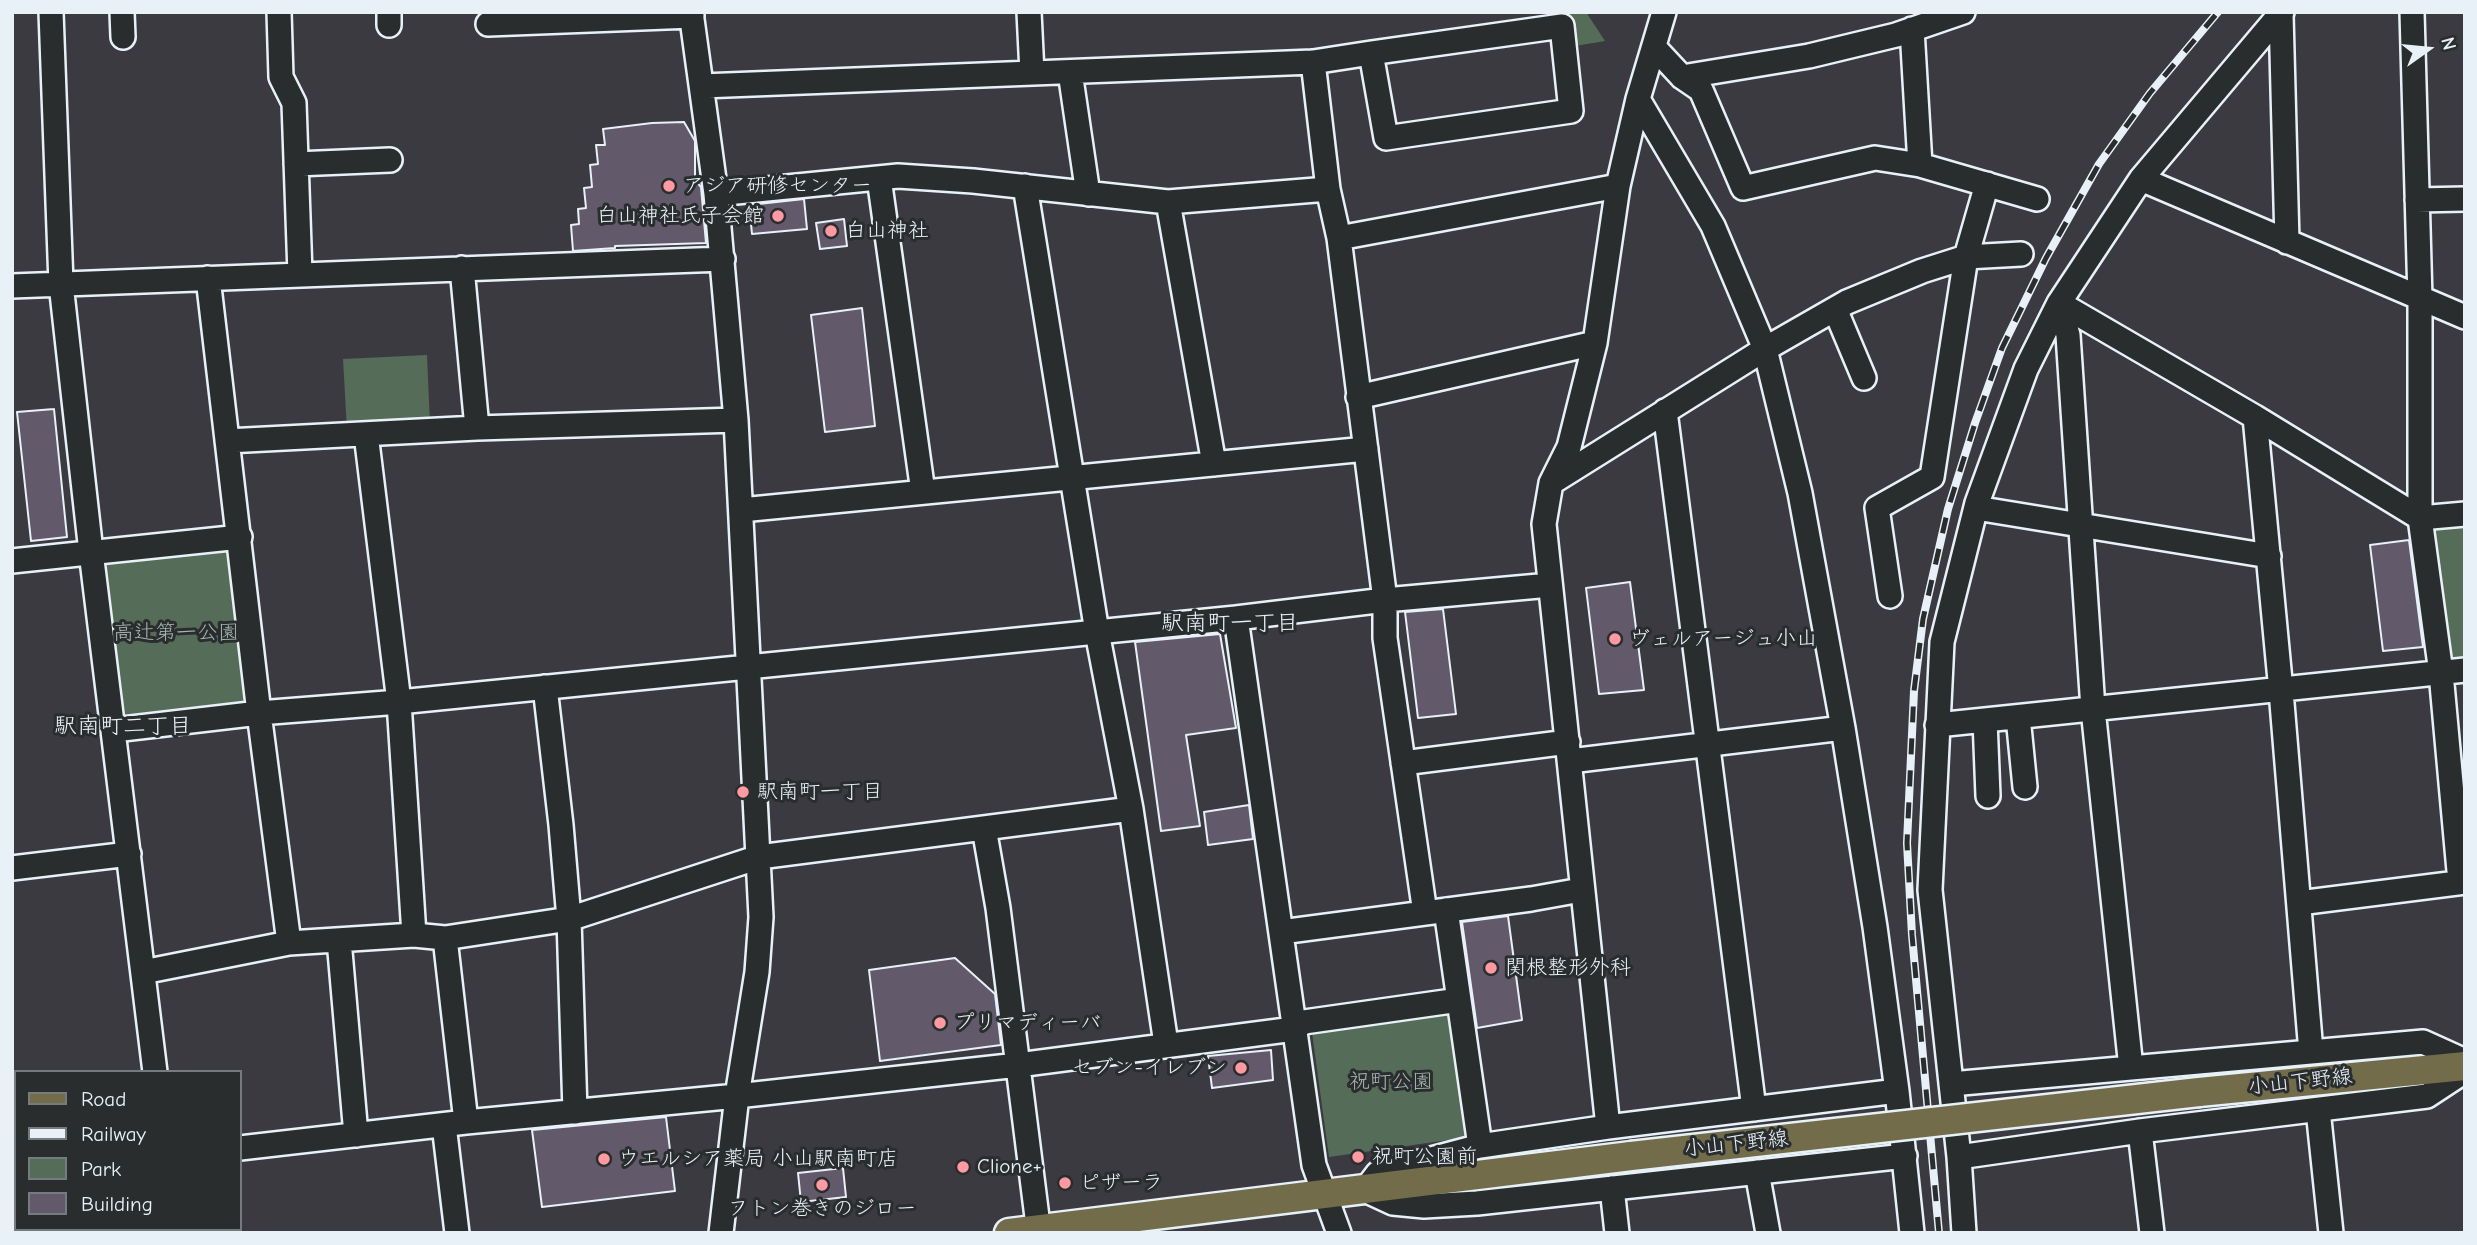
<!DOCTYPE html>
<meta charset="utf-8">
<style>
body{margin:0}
#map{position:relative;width:2477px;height:1245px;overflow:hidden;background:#3b3a40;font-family:"Comic Neue",sans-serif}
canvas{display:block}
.frame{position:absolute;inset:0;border:14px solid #e8f1f8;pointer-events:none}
.legend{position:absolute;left:14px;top:1070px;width:228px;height:161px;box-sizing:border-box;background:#2a2d2e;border:2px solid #767b7f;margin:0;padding:9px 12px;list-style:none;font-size:21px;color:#e8f1f8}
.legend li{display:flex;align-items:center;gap:14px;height:35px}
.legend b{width:35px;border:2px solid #767b7f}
.north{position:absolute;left:2393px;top:14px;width:70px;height:70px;-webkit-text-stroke:5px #2a2d2e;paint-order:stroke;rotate:75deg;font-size:19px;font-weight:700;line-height:28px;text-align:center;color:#e8f1f8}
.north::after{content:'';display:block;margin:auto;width:24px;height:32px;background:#e8f1f8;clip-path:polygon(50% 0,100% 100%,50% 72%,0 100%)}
</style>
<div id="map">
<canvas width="2477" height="1245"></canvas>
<div class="frame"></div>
<ul class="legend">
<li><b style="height:9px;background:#726c4b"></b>Road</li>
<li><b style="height:9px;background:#e8f1f8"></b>Railway</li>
<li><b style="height:19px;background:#556c58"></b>Park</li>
<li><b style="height:19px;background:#625a6a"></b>Building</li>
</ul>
<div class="north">N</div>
</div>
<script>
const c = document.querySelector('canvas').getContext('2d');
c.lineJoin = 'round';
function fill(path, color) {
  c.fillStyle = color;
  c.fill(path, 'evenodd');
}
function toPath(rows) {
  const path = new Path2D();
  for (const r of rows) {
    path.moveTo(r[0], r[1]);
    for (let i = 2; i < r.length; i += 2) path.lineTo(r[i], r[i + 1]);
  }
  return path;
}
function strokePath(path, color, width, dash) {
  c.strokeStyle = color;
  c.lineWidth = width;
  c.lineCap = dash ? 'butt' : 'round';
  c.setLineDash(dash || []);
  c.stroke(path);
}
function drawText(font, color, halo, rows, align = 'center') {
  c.font = font + ' "Comic Neue","Klee One",sans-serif';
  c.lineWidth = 6;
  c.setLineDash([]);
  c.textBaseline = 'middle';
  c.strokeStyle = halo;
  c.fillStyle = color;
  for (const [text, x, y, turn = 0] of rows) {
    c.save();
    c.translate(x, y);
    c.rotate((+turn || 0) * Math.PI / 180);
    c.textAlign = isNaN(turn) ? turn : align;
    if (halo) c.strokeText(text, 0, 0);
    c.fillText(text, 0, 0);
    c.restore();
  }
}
fill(toPath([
 [1565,12,1586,12,1605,41,1569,47],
 [427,355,430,425,347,430,343,359],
 [2465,520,2465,665,2445,667,2427,523],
 [236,542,255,711,117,726,96,556],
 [1450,1009,1469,1137,1329,1157,1311,1025]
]), '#556c58');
const building = toPath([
 [684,122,695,141,695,180,701,187,706,243,615,246,615,248,573,251,571,225,579,224,578,209,586,208,584,188,592,187,590,165,598,164,596,145,605,145,603,129,652,123,684,122],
 [804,199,807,229,752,234,749,205,804,199],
 [844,219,847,246,820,249,816,223,844,219],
 [862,308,875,426,825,432,811,315,862,308],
 [54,409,67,537,31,541,17,412,54,409],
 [2409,540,2423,647,2383,651,2370,545,2409,540],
 [1630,582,1644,690,1599,694,1586,588,1630,582],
 [1443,609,1456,714,1418,718,1405,612,1443,609],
 [1220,634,1236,728,1186,735,1200,826,1161,831,1135,642,1220,634],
 [1249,805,1253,839,1208,845,1204,812,1249,805],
 [1508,916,1522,1020,1477,1028,1462,922,1508,916],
 [955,958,995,994,1001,1045,880,1061,869,970,955,958],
 [1271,1050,1273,1080,1212,1088,1208,1056,1271,1050],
 [666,1117,675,1191,542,1207,532,1130,666,1117],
 [843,1168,846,1197,801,1202,798,1173,843,1168]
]);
fill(building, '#625a6a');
strokePath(building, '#e8f1f8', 2);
const minor = toPath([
 [51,12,61,284,91,552,155,1072],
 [122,12,123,37],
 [279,12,281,77,294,103,300,274],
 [389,12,389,25],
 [691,12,716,194,736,420,761,917,757,972,737,1096,721,1233],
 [1029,12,1032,73],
 [2412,12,2420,299,2420,518,2441,673,2460,882],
 [2281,14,2287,242],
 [488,24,692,16],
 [1912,29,1920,165],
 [1654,47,1682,77,1701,90,1743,188,1875,158,1920,165,2037,199],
 [1313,62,1328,189,1339,238,1385,600,1385,638,1425,913],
 [1070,72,1088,194],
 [1682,77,1809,56,1896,35,1963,12],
 [702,86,1313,62,1371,53,1562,26,1571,111,1386,138,1371,53],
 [1638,99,1713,226,1765,349,1800,493,1843,728,1875,927,1897,1091,1912,1233],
 [296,164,390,160],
 [879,178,923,492],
 [2141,179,2465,317],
 [1025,186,1097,632,1131,809,1166,1044],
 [716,194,898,176,973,181,1168,202,1328,189],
 [2417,200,2465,199],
 [1168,202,1214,464],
 [1339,238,1618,186],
 [462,268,477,428],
 [208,278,259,713,289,943],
 [12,286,723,259],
 [2059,303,2255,417,2281,691,2311,1052],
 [2059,303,2068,335,2093,709,2131,1068],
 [1835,309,1864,378],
 [1358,397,1595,343],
 [1665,411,1754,1109],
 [2255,417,2420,518,2465,514],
 [366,434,399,702,414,935],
 [227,441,477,428,736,420],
 [1551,483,1765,349,1847,302,1922,271,1966,257,2021,254],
 [1976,508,2269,556],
 [741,510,1366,449],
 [12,561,240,537],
 [1890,596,1877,508,1932,477,1966,257,1987,184],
 [1236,618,1385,600,1550,585],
 [545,687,561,825,569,919,575,1112],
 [2018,717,2025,787],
 [1985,720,1988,796],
 [1937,725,2465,670],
 [114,730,259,713,399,702,1236,618,1314,1165,1339,1233],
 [1570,761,1843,728],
 [1403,763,1568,742],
 [984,828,998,908,1039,1233],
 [12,868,129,854],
 [2299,903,2465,882],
 [1446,910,1480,1146],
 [1281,932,1531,899,1581,890],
 [445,938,466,1122],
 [339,940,356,1135],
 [143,972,289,943,414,935,445,938,569,919,759,857,1131,809],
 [1951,1084,2423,1042,2465,1061],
 [1897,1091,1608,1127,1480,1146,1378,1173,1365,1190,1393,1203,1424,1206,1477,1203,1905,1156],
 [12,1095,16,1127],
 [2318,1110,2331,1233],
 [444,1125,457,1233],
 [1608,1127,1544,524,1551,483,1569,447,1595,343,1618,186,1638,99,1664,12],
 [2140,1131,2152,1233],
 [240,1148,466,1122,737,1096,1018,1065,1294,1029,1304,1022,1459,1000],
 [1959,1157,2140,1131,2427,1096,2465,1071],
 [1757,1172,1768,1233],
 [12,1176,16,1176],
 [1612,1188,1617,1233],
 [173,1229,174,1233],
 [1964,1233,1959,1157,1930,890,1942,642,1977,503,2026,369,2059,303,2141,179,2282,12]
]);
const major = toPath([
 [2199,1092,2465,1066],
 [1009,1233,1631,1156]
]);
strokePath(minor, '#e8f1f8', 28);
strokePath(major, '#e8f1f8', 33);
strokePath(minor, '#2a2d2e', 23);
strokePath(major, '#726c4b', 28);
const rail = toPath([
 [1939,1233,1912,935,1907,843,1914,691,1923,619,1948,509,1975,423,2002,348,2046,258,2099,164,2150,93,2218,12]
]);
strokePath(rail, '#e8f1f8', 8);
strokePath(rail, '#2a2d2e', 5, [16]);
const majorBridge = toPath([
 [1631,1156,2199,1092]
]);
strokePath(majorBridge, '#e8f1f8', 33, []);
strokePath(majorBridge, '#726c4b', 28);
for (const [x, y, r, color] of [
 [669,186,7,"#ff9aa2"],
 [778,216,7,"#ff9aa2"],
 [831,231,7,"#ff9aa2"],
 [1615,639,7,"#ff9aa2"],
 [743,792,7,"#ff9aa2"],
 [1491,968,7,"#ff9aa2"],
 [940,1023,7,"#ff9aa2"],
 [1241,1068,7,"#ff9aa2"],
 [1358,1157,7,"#ff9aa2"],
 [604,1159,7,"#ff9aa2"],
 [963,1167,7,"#ff9aa2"],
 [1065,1183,7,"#ff9aa2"],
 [822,1185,7,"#ff9aa2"]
]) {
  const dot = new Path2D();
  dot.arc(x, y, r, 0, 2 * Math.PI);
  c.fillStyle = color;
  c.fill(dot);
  strokePath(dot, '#2a2d2e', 2.5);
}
drawText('21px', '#e8f1f8', '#2a2d2e', [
 ["アジア研修センター",683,186],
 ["白山神社氏子会館",764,216,"right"],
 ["白山神社",845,231],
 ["ヴェルアージュ小山",1629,639],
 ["駅南町一丁目",757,792],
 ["関根整形外科",1505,968],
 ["プリマディーバ",954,1023],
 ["セブン-イレブン",1227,1068,"right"],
 ["祝町公園前",1372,1157],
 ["ウエルシア薬局 小山駅南町店",618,1159],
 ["Clione+",977,1167],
 ["ピザーラ",1079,1183],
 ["フトン巻きのジロー",822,1209,"center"]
], 'left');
drawText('21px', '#a6b5b0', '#2a2d2e', [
 ["高辻第一公園",176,633],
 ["祝町公園",1391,1082]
]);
drawText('21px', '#e8f1f8', '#2a2d2e', [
 ["小山下野線",2300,1082,-6],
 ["小山下野線",1736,1144,-6]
]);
drawText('23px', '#e8f1f8', '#2a2d2e', [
 ["駅南町一丁目",1230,623],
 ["駅南町二丁目",123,726]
]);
</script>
